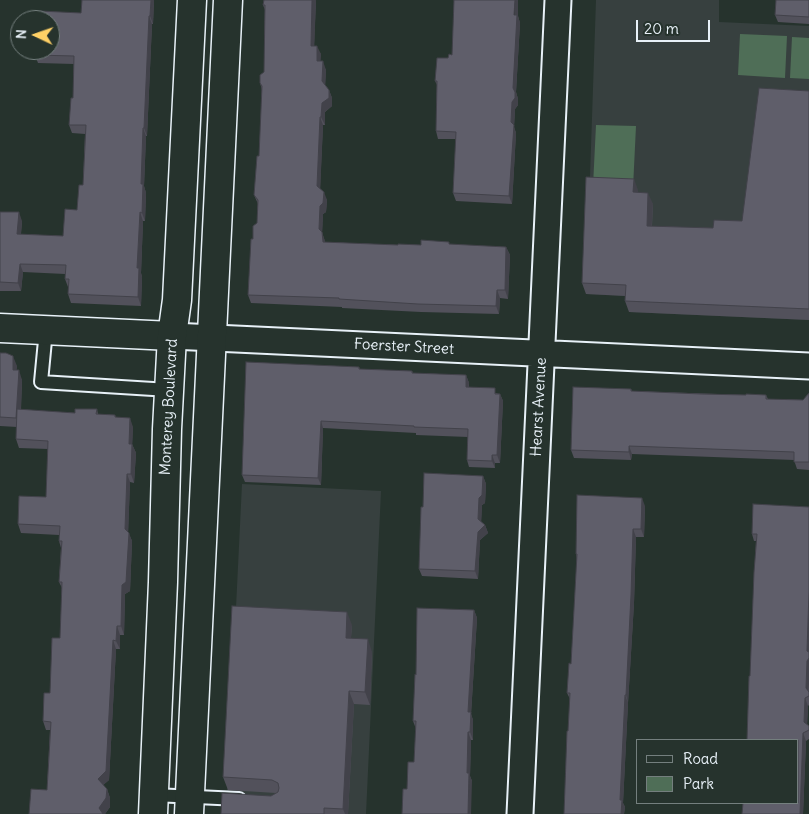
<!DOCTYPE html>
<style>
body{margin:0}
#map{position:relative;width:809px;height:814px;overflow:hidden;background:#26332d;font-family:Delius,sans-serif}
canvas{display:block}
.legend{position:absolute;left:636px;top:739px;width:162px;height:65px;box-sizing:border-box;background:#26332d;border:1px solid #747f7e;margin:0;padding:6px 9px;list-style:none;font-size:15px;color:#e8f1f8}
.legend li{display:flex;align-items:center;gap:10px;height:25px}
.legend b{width:25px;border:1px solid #747f7e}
.north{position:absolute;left:10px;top:10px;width:50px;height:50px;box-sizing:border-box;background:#26332d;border:1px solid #747f7e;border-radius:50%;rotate:273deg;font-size:14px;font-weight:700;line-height:20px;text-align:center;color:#e8f1f8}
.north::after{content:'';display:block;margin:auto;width:18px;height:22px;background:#ffd166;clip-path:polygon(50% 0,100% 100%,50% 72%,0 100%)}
.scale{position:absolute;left:636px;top:20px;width:74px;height:22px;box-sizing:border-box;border:2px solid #e8f1f8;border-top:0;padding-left:6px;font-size:15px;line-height:18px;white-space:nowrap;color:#e8f1f8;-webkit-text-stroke:4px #26332d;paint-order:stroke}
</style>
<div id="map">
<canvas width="809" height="814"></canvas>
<ul class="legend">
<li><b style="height:6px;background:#26332d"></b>Road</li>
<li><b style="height:14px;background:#4f6e57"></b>Park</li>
</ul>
<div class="north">N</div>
<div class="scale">20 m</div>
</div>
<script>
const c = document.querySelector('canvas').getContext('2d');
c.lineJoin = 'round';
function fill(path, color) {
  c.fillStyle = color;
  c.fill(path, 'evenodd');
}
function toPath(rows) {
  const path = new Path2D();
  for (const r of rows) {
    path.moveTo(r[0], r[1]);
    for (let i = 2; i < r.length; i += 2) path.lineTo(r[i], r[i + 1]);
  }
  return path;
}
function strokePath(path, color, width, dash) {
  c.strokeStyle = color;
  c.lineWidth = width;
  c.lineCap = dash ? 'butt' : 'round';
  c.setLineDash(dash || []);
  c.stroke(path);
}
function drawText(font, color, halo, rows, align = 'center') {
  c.font = font + ' Delius,sans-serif';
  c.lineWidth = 4;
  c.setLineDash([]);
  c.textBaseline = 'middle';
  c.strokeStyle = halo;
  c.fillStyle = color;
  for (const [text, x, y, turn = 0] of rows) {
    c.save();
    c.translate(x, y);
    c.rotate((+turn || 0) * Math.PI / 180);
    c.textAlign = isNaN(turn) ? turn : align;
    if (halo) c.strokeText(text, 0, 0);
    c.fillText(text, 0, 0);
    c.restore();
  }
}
fill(toPath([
 [596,0,719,0,719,22,809,26,809,320,629,312,630,296,586,294],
 [242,484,381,491,366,814,226,814]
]), '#37403f');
fill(toPath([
 [740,34,787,36,785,78,738,75],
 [792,37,809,38,809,79,790,78],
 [596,125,636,126,633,188,593,186]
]), '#4f6e57');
const service = toPath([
 [46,330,41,382,169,390],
 [154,795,239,799]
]);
const minor = toPath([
 [172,336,809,366],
 [520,814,558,0]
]);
const tertiary = toPath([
 [0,328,172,336]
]);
const secondary = toPath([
 [153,814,163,582,167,429,172,336,177,300,192,0],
 [189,814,228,0]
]);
strokePath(service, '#e8f1f8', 16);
strokePath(minor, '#e8f1f8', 29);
strokePath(tertiary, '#e8f1f8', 31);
strokePath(secondary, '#e8f1f8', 31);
strokePath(service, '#26332d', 12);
strokePath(minor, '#26332d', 25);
strokePath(tertiary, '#26332d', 28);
strokePath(secondary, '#26332d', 28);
fill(toPath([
 [154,0,153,24,152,24,147,136,146,136,144,186,146,193,145,221,143,221,141,273,142,277,141,306,71,303,68,294,68,287,65,279,65,274,23,272,21,291,0,291,0,212,22,221,21,234,63,236,77,210,83,185,85,134,72,133,69,125,73,98,74,64,38,63,35,55,81,13],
 [264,0,316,0,314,46,321,54,320,61,326,70,325,85,329,90,332,98,332,106,325,112,325,125,323,125,320,189,327,200,326,212,323,214,322,232,325,242,398,245,450,245,506,247,510,255,508,299,500,298,499,314,421,312,342,308,342,307,251,303,248,295,253,239,257,223,258,204,254,195,259,156,262,90,260,83,264,72,265,10,263,5],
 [809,0,809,24,778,22,775,15],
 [518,16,520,23,516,92,518,99,518,105,515,109,514,127,516,133,512,204,456,201,453,193,456,139,438,139,436,131,437,85,435,81,452,55],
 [809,91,809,320,629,312,625,301,625,296,586,294,582,283,638,190,638,193,653,204,652,226,713,228,742,221],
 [0,353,17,366,16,370,22,380,21,410,75,413,97,409,98,414,115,415,116,418,133,427,132,444,136,453,134,483,130,482,128,532,132,541,130,591,125,594,124,635,120,635,120,649,116,649,109,780,103,785,107,789,110,798,110,807,105,814,29,814,47,790,50,730,46,730,43,721,50,693,60,638,62,588,59,582,61,548,59,541,59,535,21,533,18,524,46,497,48,449,19,448,16,439,17,427,0,426],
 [359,367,360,369,412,371,413,373,466,375,469,383,469,387,500,394,503,401,500,463,495,463,495,468,469,467,467,460,468,437,416,435,416,433,323,428,321,485,245,482,242,475],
 [631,389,632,391,746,395,766,395,768,399,803,400,809,393,809,470,797,469,794,460,632,454,631,460,574,458,571,450],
 [483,476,486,484,485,503,482,505,481,522,485,525,488,533,480,540,478,579,422,576,419,569,423,507],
 [645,506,644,537,636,537,634,603,628,703,623,803,625,807,624,814,564,814,570,699,567,693,571,664,577,559,576,554],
 [809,507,809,705,808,706,807,724,809,726,809,739,806,741,803,814,742,814,798,803,750,676,756,541,754,541,752,534],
 [474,610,477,618,471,714,473,720,473,740,471,740,470,776,472,781,407,789,414,762,416,729,413,721,416,675],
 [352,625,351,638,372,652,370,705,354,704,348,814,221,814,271,796,276,793,228,790,223,777]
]), '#52515b');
fill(toPath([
 [151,0,154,0,153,24,150,16],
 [312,0,316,0,314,54,311,46],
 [515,0,518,0,518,16,520,23,516,92,518,99,518,105,515,109,514,127,516,133,512,204,509,196],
 [149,16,152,24,147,136,144,128],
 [317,46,321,54,320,69,317,61],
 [323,61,326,70,325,90,322,81],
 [329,90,332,98,332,106,325,112,325,125,321,117,322,103],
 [320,117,323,125,320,194,317,186],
 [143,128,146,136,144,186,146,193,145,221,142,213,141,184],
 [634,179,638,190,637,204,633,192],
 [324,192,327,200,326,212,323,214,322,237,319,229,320,206],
 [648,193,653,204,651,237,647,226],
 [19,212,22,221,20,243,17,234],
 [140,212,143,221,141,273,142,277,141,306,138,297,137,268],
 [322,232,325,241,326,250,323,242],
 [506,247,510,255,508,299,505,290],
 [20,264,23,272,21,291,18,283],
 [497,290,500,298,499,314,496,306],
 [13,356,17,366,16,380,13,370],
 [19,370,22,380,20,427,16,418],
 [466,375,469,383,468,395,466,387],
 [500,394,503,401,500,463,497,455],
 [130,418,133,427,132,452,132,444,136,453,134,483,131,474,129,444],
 [321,421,323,428,321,485,318,478],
 [629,446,632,454,631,460,629,452],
 [492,455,495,463,495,468,492,461],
 [127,474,130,482,128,538,125,529],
 [483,476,486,484,485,503,482,505,481,527,478,519,479,498],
 [642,498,645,506,644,537,641,529],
 [485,525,488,533,480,540,478,579,475,571,478,532],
 [633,529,636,537,634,603,628,703,626,695],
 [129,533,132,541,130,591,125,594,124,635,121,626,122,585],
 [809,592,809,656,807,651],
 [474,610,477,618,471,714,473,720,473,740,470,732,468,712],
 [347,612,352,625,350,651,346,638],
 [117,626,120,635,120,649,116,641],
 [368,639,372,652,370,705,365,692],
 [113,640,116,649,109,780,101,787,98,779],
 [809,658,809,684,808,696,806,688,807,661],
 [349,691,354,704,348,814,345,814,343,809],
 [625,695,628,703,623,803,625,807,624,814,621,814,620,800],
 [805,698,808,706,807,730,804,722],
 [468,732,471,740,470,776,472,781,471,814,468,814,467,773],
 [803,733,806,741,803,814,800,814],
 [107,789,110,798,110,807,105,814,101,814,99,808]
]), '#42424a');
const building = toPath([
 [82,0,151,0,150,16,149,16,144,128,143,128,141,184,143,184,142,213,140,212,137,268,139,268,138,297,68,294,69,279,65,279,66,265,20,264,18,283,0,282,0,212,19,212,17,234,63,236,65,209,77,210,79,185,83,185,86,125,69,125,71,98,73,98,74,56,35,55,35,50,50,50,50,20,40,20,40,11,81,13,82,0],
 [264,0,312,0,311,46,317,46,317,61,323,61,322,81,329,90,329,98,322,103,321,117,320,117,317,186,324,192,323,203,320,206,319,229,322,232,323,242,398,245,398,244,421,245,421,240,449,242,449,244,506,247,505,290,497,290,496,306,418,304,339,299,339,298,248,295,251,239,253,239,253,226,257,223,258,200,254,195,257,156,259,156,262,86,260,83,260,75,264,72,265,5,263,5,264,0],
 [454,0,515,0,514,15,517,15,513,88,515,92,515,98,512,102,511,122,514,125,509,196,453,193,456,132,436,131,437,81,435,81,437,58,448,58,449,54,452,55,454,0],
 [776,0,809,0,809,17,775,15,776,0],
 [759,88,809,91,809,309,625,301,626,285,582,283,586,177,634,179,633,192,648,193,647,226,713,228,714,220,742,221,759,88],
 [0,353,6,353,13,356,13,370,19,370,16,418,0,417,0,353],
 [246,362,359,367,359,369,412,371,412,373,466,375,466,387,495,388,495,394,500,394,497,455,492,455,492,461,467,460,468,429,414,427,414,426,321,421,318,478,242,475,246,362],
 [573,387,631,389,631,391,701,394,746,395,746,394,766,395,766,399,803,400,809,393,809,462,794,462,794,452,629,446,629,452,571,450,573,387],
 [17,409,75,413,75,409,97,409,96,414,115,415,115,417,130,418,129,444,132,444,131,474,127,474,125,529,129,533,126,582,122,585,121,626,117,626,116,641,113,640,106,771,98,779,107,789,106,798,99,808,103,814,29,814,31,789,47,790,51,722,43,721,44,693,50,693,52,638,60,638,62,582,59,582,62,541,59,541,60,526,18,524,19,496,46,497,48,441,16,439,17,409],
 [424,473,483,476,482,495,479,498,478,519,485,525,478,532,475,571,419,569,421,507,423,507,424,473],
 [577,495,642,498,641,529,633,529,631,595,626,695,625,695,620,800,622,800,621,814,564,814,567,731,568,731,570,693,567,693,569,663,571,664,577,554,576,554,577,495],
 [753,504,809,507,809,592,807,651,809,652,809,658,807,661,806,688,809,692,809,696,805,698,804,722,809,726,809,730,803,733,800,814,742,814,743,803,798,803,798,740,747,740,749,676,750,676,754,572,757,534,752,534,753,504],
 [232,606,347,612,346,638,368,639,365,692,349,691,343,809,324,808,324,814,221,814,222,793,271,796,278,792,279,788,278,783,272,780,223,777,232,606],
 [417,608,474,610,468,712,471,712,470,732,468,732,467,773,469,773,468,814,402,814,403,789,407,789,408,762,414,762,416,721,413,721,415,674,416,675,417,608]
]);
fill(building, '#5f5e6a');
strokePath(building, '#42424a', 1);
drawText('15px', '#e8f1f8', '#26332d', [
 ["Foerster Street",404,347,3],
 ["Monterey Boulevard",169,407,-87],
 ["Hearst Avenue",539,407,-87]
]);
</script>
